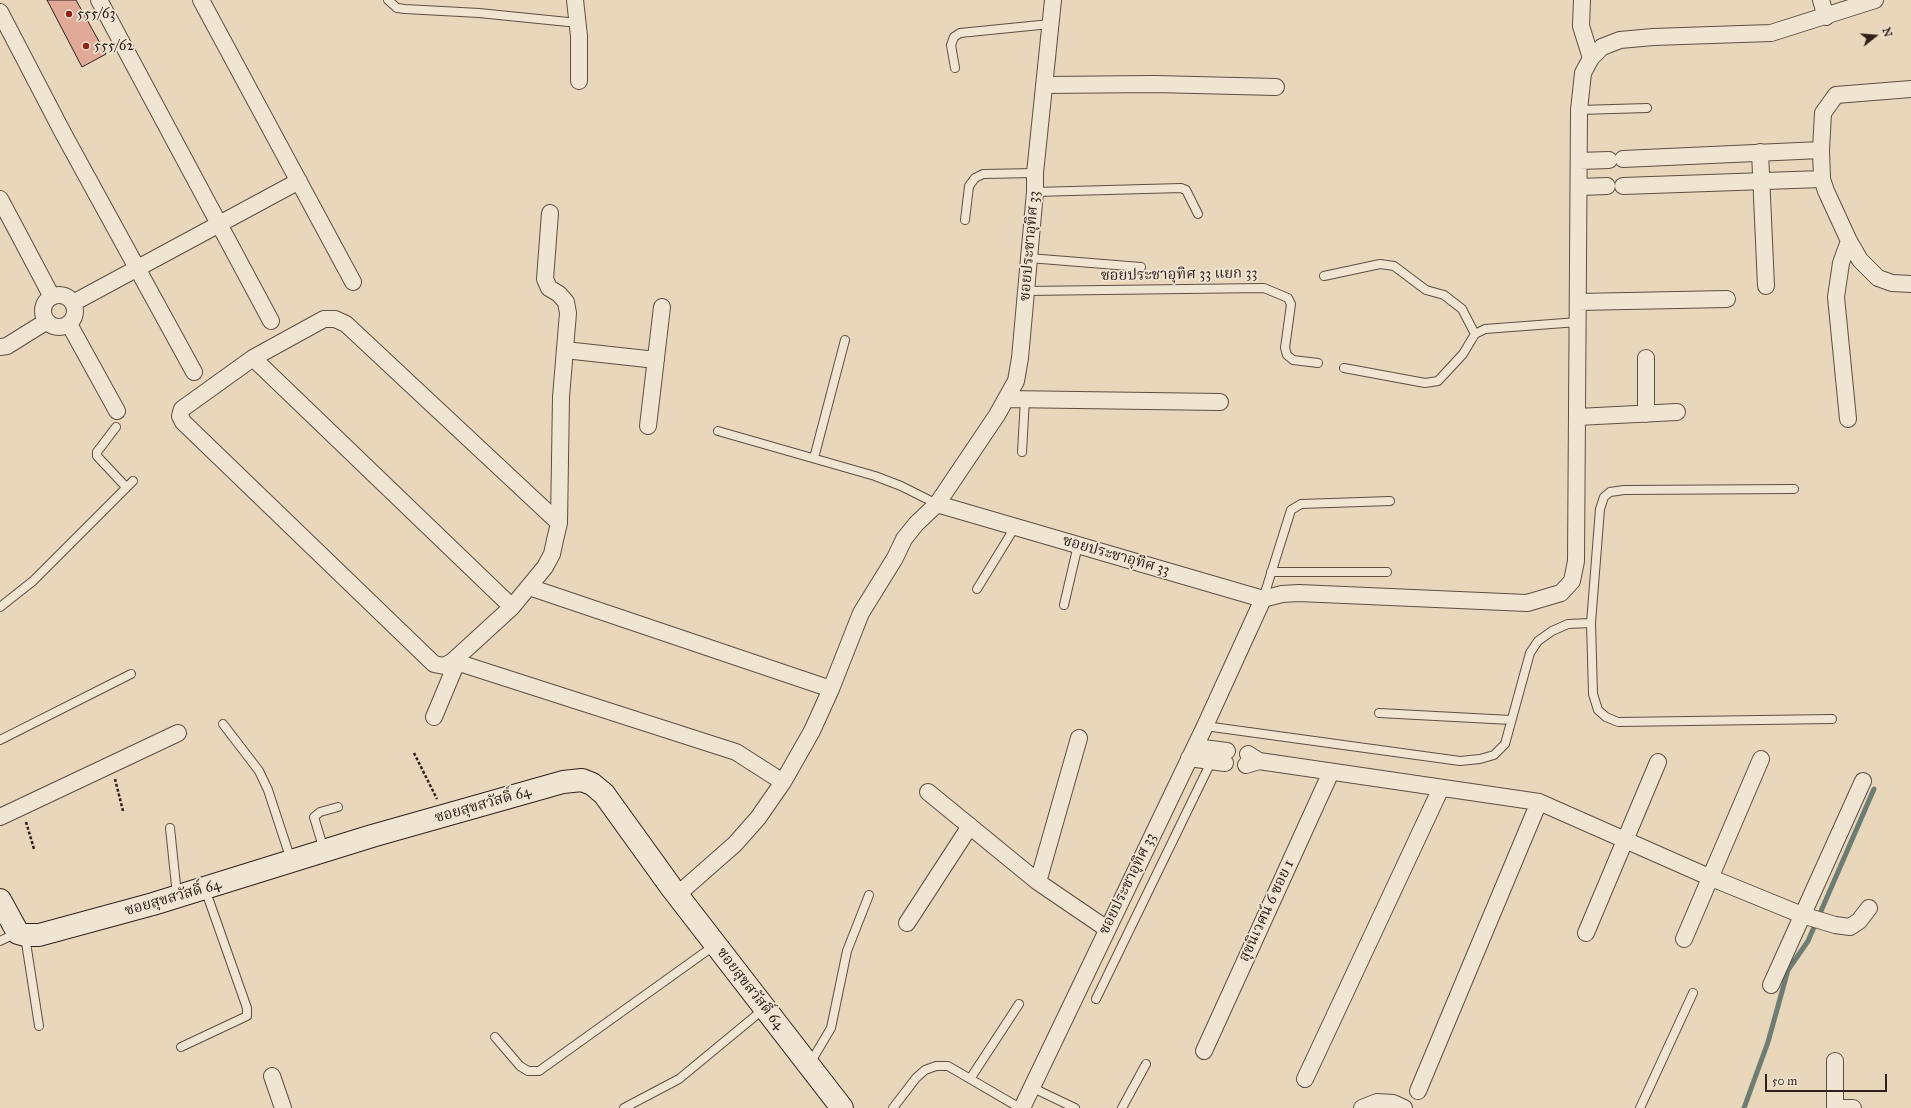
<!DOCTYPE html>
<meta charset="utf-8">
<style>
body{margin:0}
#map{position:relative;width:1911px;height:1108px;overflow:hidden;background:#e8d7bb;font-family:"IM FELL Great Primer",serif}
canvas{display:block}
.north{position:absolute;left:1855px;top:16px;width:40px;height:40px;-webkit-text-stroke:3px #f0e5d3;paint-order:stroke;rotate:73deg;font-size:11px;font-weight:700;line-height:16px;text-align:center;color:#31211c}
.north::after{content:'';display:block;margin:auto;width:14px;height:18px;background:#31211c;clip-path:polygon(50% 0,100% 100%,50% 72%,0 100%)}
.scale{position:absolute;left:1765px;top:1074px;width:122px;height:18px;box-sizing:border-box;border:2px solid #31211c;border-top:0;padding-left:5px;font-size:12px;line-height:14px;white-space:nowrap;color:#31211c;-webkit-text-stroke:3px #f0e5d3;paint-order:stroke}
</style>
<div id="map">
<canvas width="1911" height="1108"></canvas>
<div class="north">N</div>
<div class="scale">50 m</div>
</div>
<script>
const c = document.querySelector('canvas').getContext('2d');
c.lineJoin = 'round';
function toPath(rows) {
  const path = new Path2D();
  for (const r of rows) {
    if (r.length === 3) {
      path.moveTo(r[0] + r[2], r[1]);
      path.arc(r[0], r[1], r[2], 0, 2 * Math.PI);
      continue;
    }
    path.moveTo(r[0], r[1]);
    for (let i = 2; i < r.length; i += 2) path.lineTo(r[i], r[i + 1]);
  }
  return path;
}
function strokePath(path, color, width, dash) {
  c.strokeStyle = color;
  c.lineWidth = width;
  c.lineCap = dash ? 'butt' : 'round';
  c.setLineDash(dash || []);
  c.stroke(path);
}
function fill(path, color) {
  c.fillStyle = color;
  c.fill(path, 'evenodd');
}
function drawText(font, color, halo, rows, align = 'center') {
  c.font = font + ' "IM FELL Great Primer","Noto Serif Thai",serif';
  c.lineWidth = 3.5;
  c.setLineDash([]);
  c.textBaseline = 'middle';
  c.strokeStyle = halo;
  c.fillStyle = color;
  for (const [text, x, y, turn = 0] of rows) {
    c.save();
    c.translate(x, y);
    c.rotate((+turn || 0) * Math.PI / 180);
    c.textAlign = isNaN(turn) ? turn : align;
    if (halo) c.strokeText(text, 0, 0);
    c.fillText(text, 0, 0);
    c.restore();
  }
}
strokePath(toPath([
 [1744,1108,1768,1042,1788,970,1808,941,1874,789]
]), '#6e7d74', 5);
const building = toPath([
 [47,0,76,0,106,54,82,67,47,0]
]);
fill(building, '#e1a998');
strokePath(building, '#31211c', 1);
const lane = toPath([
 [388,0,397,8,405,9,479,13,578,23],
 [955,68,951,45,954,37,960,33,1050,24],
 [1579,110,1647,108],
 [1035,192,1181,188,1186,190,1198,214],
 [965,220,969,186,975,178,983,174,1035,173],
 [1029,258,1141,267],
 [1324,276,1380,264,1394,266,1426,290,1444,295,1462,309,1475,334],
 [1026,291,1264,288,1288,298,1291,304,1285,348,1287,355,1293,360,1318,363],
 [1344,368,1425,383,1438,381,1463,354,1475,334,1485,329,1578,322],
 [116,427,97,452,97,456,126,487],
 [718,431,875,476,901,486,937,504],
 [1022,452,1025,399],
 [814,458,845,340],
 [1794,489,1624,490,1610,492,1604,497,1600,509,1591,623,1593,694,1598,710,1606,717,1618,722,1832,719],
 [1271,572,1387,572],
 [977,589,1015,527],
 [1263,599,1291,510,1301,504,1390,501],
 [1064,605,1078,545],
 [0,607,33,581,133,481],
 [1379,713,1511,720],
 [223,724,259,771,268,790,291,860],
 [1205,726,1460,761,1480,759,1494,755,1505,744,1530,653,1538,641,1552,631,1568,624,1591,623],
 [0,740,131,674],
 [170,828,177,895],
 [324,850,314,817,320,812,338,807],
 [25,936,39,1026],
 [0,941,17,933],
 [1096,999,1212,760],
 [495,1037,520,1066,528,1071,539,1071,715,945],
 [181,1047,247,1016,247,1008,205,889],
 [809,1065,831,1028,847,951,869,895],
 [970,1079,1019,1004],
 [1031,1087,1075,1108],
 [624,1108,679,1079,765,1008],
 [893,1108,916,1078,925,1070,936,1066,948,1066,1020,1108],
 [1122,1108,1146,1064],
 [1640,1108,1693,993]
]);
const street = toPath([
 [99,0,271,321],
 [201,0,353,282],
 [575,0,579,36,579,81],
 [1582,0,1581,26,1591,58],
 [1821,0,1826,17],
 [0,12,63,133,194,372],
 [1044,85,1155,84,1276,87],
 [1911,89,1836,95,1823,113,1821,150,1822,179,1826,191,1849,241,1860,260,1878,278,1892,283,1911,284],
 [1760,152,1766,286],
 [1623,159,1821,150],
 [1579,161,1609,160],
 [1623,186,1822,179],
 [1579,187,1607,186],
 [0,199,52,297],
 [550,213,545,279,549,288,559,294,566,302,568,313,561,397,559,523,555,540,552,554,545,567,512,607,453,661,444,666,434,664,183,422,180,416,182,409,253,358,324,319,335,319,346,324,559,523],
 [59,311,16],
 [1578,302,1727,299],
 [73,303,299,181],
 [69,324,117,411],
 [0,347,7,346,47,321],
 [565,350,656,360],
 [253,358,512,607],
 [1006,399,1220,402],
 [1646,414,1646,358],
 [1577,417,1677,412],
 [1848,419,1836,297,1841,263,1849,241],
 [648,426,662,307],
 [937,504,1263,599,1205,726,1022,1108],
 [529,587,831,689,812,731,783,782,758,818,735,844,677,895],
 [1263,599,1282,594,1299,593,1527,603,1561,593,1572,581,1576,561,1579,110,1583,73,1591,58,1602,47,1620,40,1653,37,1771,33,1875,0],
 [453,661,736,752,783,782],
 [831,689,861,613,895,558,904,539,916,524,937,504,997,415,1016,381,1020,358,1035,192,1035,173,1053,0],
 [434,717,457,662],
 [1195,747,1227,751],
 [1189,758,1225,763],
 [1259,761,1539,802,1709,877,1802,915,1835,925,1850,927,1859,921,1869,908],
 [1246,765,1259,761,1248,754],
 [928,792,1038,882,1107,929],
 [0,817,178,733],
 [1038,882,1079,738],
 [907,923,970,826],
 [1586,933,1658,762],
 [1684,939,1761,759],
 [1771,985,1863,781],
 [1204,1051,1331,772],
 [272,1076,283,1108],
 [1305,1079,1441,788],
 [1418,1091,1539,802],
 [1362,1108,1377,1102,1393,1103,1404,1108],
 [1835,1108,1835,1061],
 [1840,1108,1853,1108]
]);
const secondary = toPath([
 [0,900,18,933,25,935,39,935,153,904,372,836,563,782,582,780,592,784,604,794,671,887,842,1108]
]);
strokePath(lane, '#5f4e44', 10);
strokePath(street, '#5f4e44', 18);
strokePath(secondary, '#31211c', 24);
strokePath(toPath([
 [414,753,437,799],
 [115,779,123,811],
 [26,822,34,849]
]), '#31211c', 2.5, [3, 2]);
strokePath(lane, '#f0e5d3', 8);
strokePath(street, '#f0e5d3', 16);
strokePath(secondary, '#f0e5d3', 22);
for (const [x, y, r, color] of [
 [69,14,4,"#8f2418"],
 [86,46,4,"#8f2418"]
]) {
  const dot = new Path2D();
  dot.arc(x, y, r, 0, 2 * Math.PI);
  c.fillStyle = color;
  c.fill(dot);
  strokePath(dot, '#f0e5d3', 1.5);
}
drawText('15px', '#31211c', '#f0e5d3', [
 ["555/63",77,14],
 ["555/62",94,46]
], 'left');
drawText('15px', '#31211c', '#f0e5d3', [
 ["ซอยประชาอุทิศ 33",1030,246,-85],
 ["ซอยประชาอุทิศ 33 แยก 33",1179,275,-1],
 ["ซอยประชาอุทิศ 33",1116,556,16],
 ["ซอยสุขสวัสดิ์ 64",483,805,-16],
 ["ซอยประชาอุทิศ 33",1128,884,-64],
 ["ซอยสุขสวัสดิ์ 64",173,898,-16],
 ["สุขนิเวศน์ 6 ซอย 1",1267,911,-65],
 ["ซอยสุขสวัสดิ์ 64",750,989,52]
]);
</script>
